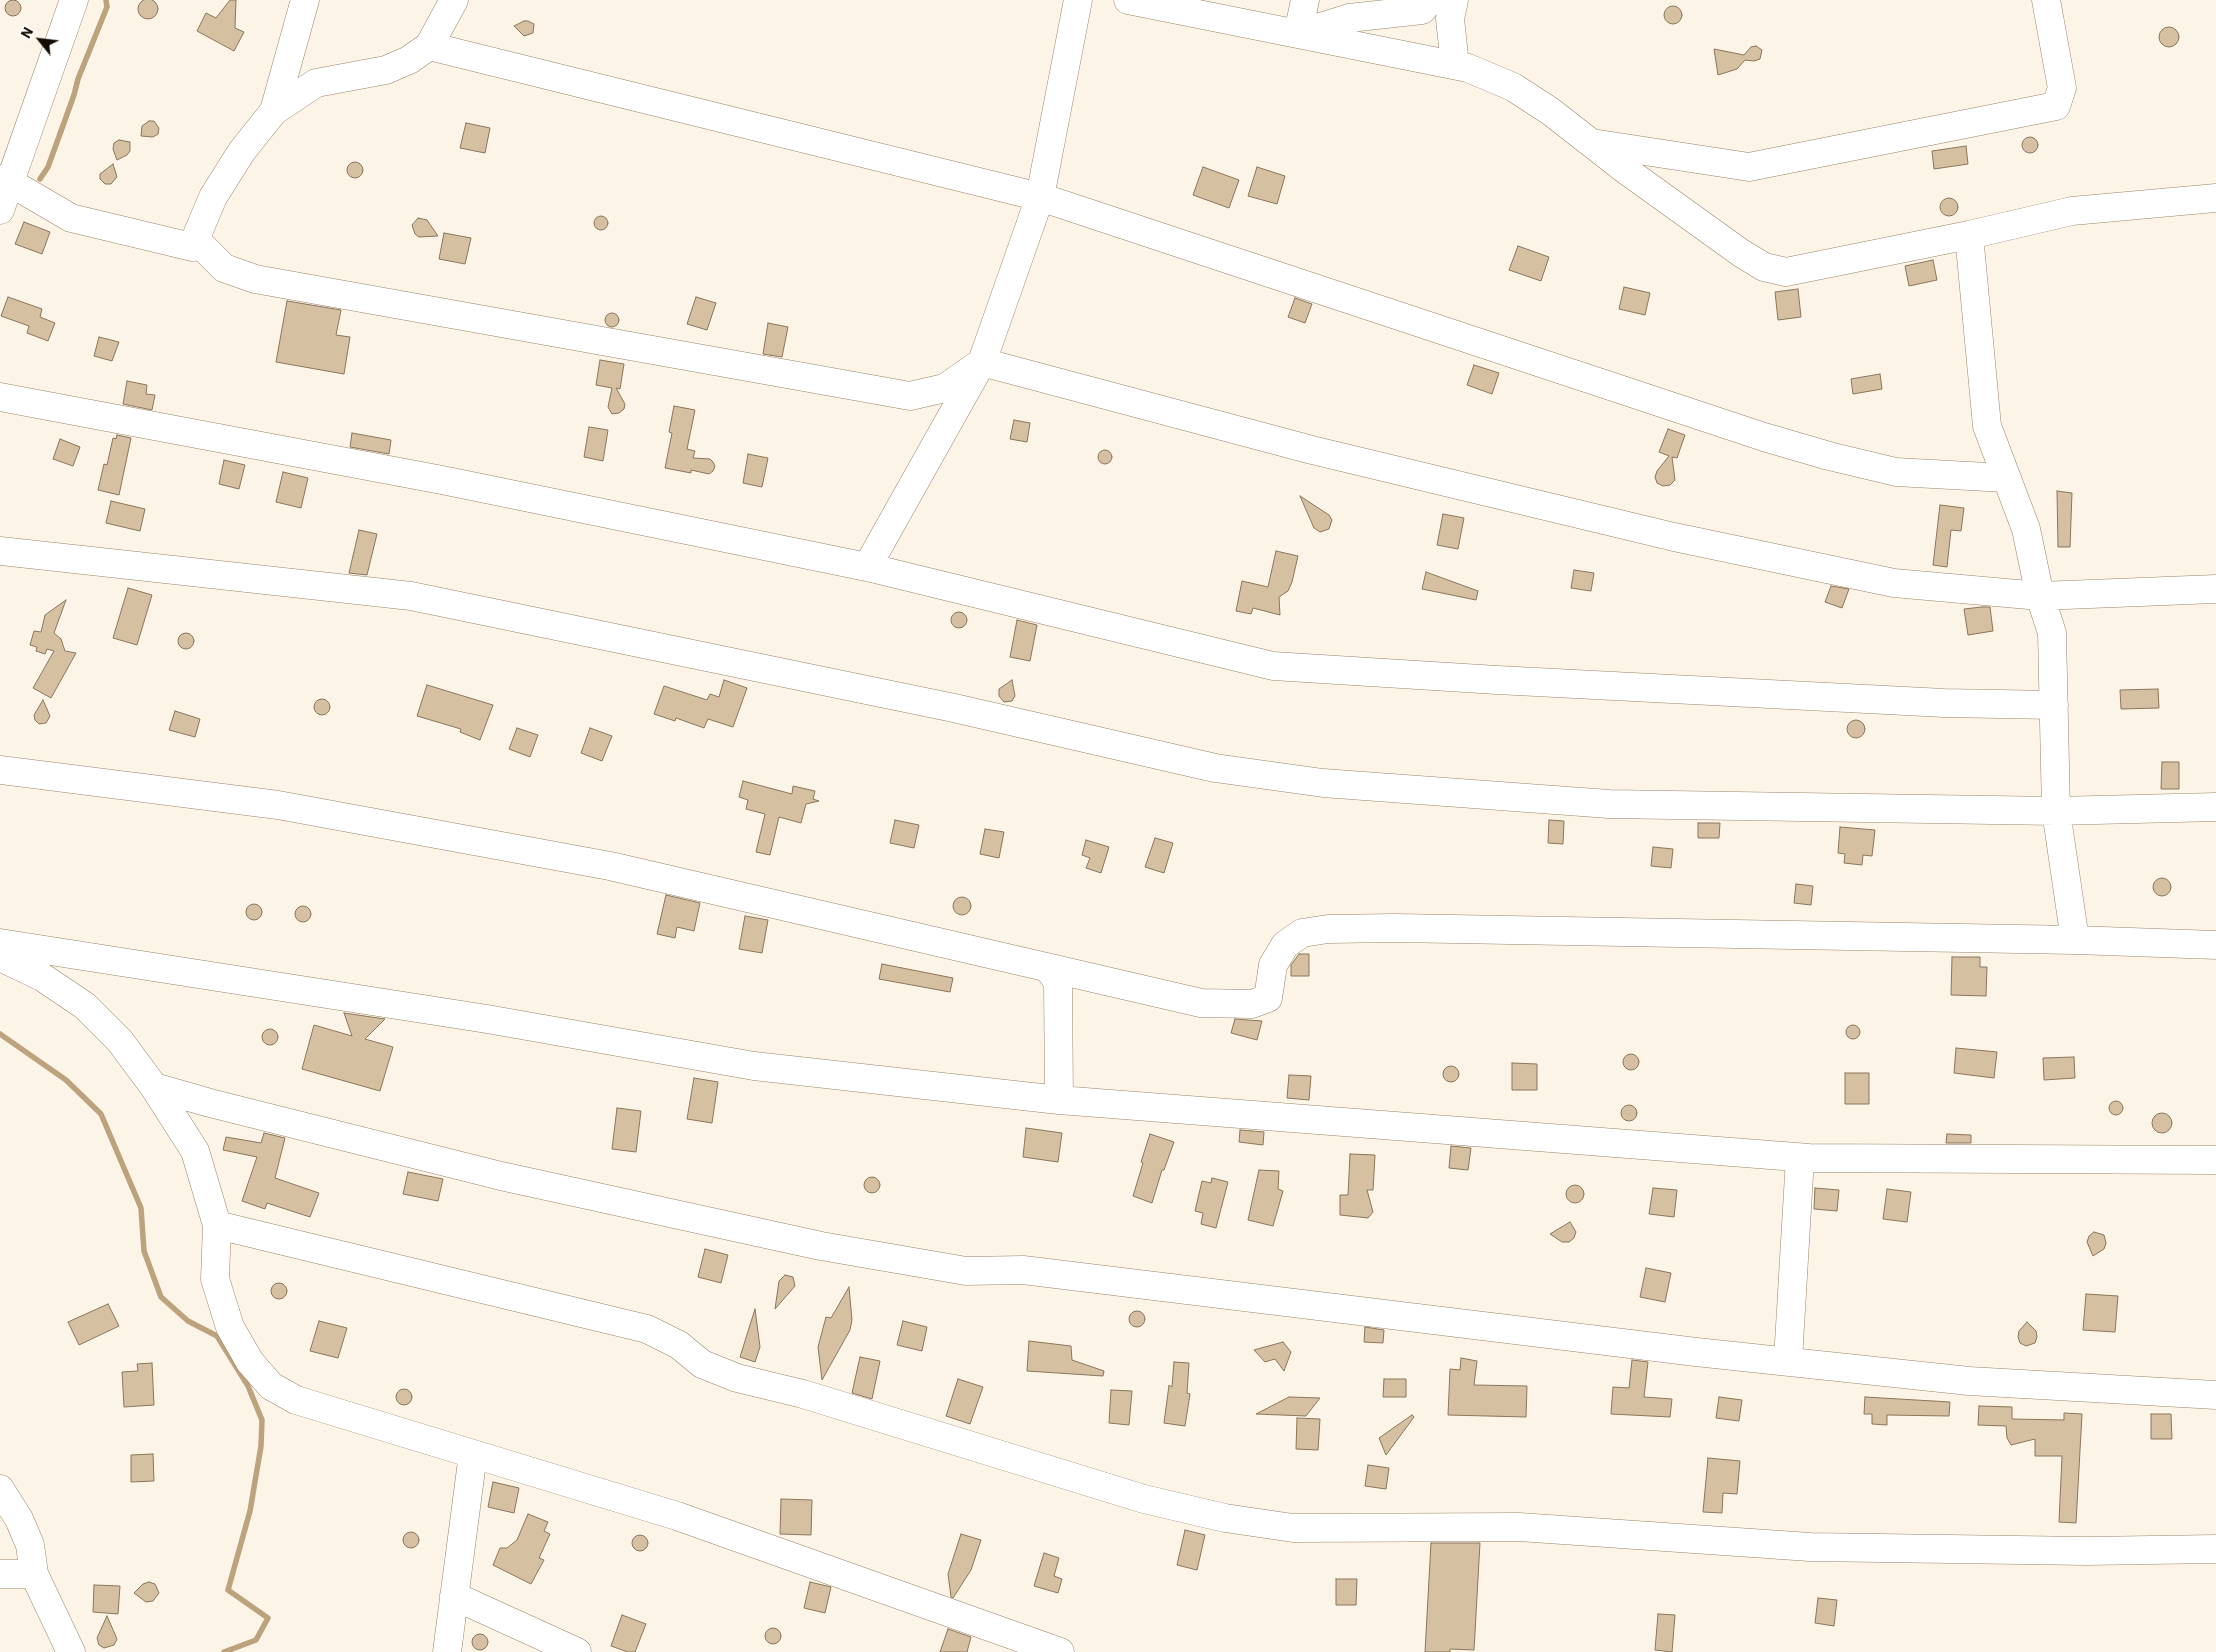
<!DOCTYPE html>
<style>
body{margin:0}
#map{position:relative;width:2216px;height:1652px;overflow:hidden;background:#fdf4e8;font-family:"IBM Plex Sans",sans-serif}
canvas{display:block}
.north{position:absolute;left:15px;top:15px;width:50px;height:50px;-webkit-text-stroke:4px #fff;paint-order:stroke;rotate:299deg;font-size:14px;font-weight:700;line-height:20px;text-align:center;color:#150d04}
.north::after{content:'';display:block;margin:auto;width:18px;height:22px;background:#150d04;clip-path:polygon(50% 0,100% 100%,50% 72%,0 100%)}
</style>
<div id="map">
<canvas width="2216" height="1652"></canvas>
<div class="north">N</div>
</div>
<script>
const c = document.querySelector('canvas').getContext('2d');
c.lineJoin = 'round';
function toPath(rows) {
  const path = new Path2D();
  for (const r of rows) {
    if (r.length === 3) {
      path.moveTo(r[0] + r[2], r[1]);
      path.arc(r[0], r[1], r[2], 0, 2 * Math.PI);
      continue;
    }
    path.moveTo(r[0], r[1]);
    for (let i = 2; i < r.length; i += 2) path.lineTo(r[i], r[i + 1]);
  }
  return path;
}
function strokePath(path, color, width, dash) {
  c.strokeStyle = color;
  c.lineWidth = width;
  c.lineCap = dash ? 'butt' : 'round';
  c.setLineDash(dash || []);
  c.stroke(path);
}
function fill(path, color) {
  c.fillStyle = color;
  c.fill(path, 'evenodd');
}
strokePath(toPath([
 [40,179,48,167,74,95,78,79,107,7,106,0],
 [0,1034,66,1080,101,1114,141,1208,144,1251,161,1297,188,1321,217,1336,248,1386,262,1420,261,1446,250,1511,228,1590,268,1618,256,1640,224,1652]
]), '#bda27e', 5.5);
const building = toPath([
 [148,9,10],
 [230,0,236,0,235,28,244,32,234,51,197,31,206,13,216,18,230,0],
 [13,8,8],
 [1673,15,9],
 [524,21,528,21,534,24,533,33,524,36,514,26,524,21],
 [2169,37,10],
 [1756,46,1762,50,1760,59,1754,61,1745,60,1737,69,1718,75,1714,49,1744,55,1751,47,1756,46],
 [149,121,154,121,159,128,158,134,153,137,141,136,142,126,149,121],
 [466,123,490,128,485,153,460,148,466,123],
 [2030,145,8],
 [119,140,130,142,130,151,127,155,117,160,113,149,114,143,119,140],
 [1966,146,1968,164,1934,169,1932,151,1966,146],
 [355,170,8],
 [113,164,117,177,111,184,105,184,100,179,100,174,113,164],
 [1203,167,1239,180,1229,208,1193,195,1203,167],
 [1257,167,1285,176,1277,204,1248,196,1257,167],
 [1949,207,9],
 [601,223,7],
 [418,218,427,220,438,236,419,237,415,234,412,225,418,218],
 [24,222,50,232,42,254,15,244,24,222],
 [444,233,471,238,465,264,439,259,444,233],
 [1518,246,1549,257,1541,281,1509,270,1518,246],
 [1933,260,1937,280,1909,286,1905,266,1933,260],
 [1624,287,1650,293,1645,315,1619,309,1624,287],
 [1798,289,1801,317,1778,320,1775,292,1798,289],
 [8,297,42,309,40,317,55,323,48,341,27,333,29,326,1,316,8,297],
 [696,297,716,303,707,330,687,324,696,297],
 [1295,298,1312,304,1305,323,1288,317,1295,298],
 [287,301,341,310,336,335,350,337,344,374,276,362,287,301],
 [612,320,7],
 [768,323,788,327,782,357,763,354,768,323],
 [99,337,119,342,112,361,94,356,99,337],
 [600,360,624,364,620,389,616,388,625,404,624,409,619,413,612,414,608,407,612,388,596,385,600,360],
 [1474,365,1499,373,1492,394,1467,385,1474,365],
 [1880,374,1882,389,1853,394,1851,379,1880,374],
 [127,381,147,385,146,394,155,395,152,410,123,404,127,381],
 [674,406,695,410,687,449,695,451,693,458,710,459,713,462,715,466,713,471,709,474,691,470,691,473,665,468,672,433,669,432,674,406],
 [1014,420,1030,423,1027,442,1010,439,1014,420],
 [589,427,608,430,603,461,584,457,589,427],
 [1668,429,1685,435,1677,458,1672,457,1675,480,1670,485,1663,486,1657,483,1655,477,1657,471,1669,456,1659,452,1668,429],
 [352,433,391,440,389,454,350,447,352,433],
 [117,435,131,438,119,495,98,490,104,464,107,465,113,438,116,439,117,435],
 [60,439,80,447,73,466,53,459,60,439],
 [1105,457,7],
 [748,454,768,458,762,487,743,483,748,454],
 [224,460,245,465,239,489,219,484,224,460],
 [283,472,308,478,301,508,276,502,283,472],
 [2057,491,2072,493,2070,547,2058,547,2057,491],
 [1300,496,1329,515,1332,520,1329,529,1320,532,1314,528,1300,496],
 [111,501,145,509,140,531,106,523,111,501],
 [1940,505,1964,508,1961,531,1951,530,1947,567,1933,565,1940,505],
 [1443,514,1464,518,1458,549,1437,545,1443,514],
 [359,530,377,534,367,575,349,573,359,530],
 [1276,551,1298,556,1292,582,1288,591,1279,597,1280,615,1253,608,1251,614,1236,611,1242,581,1268,587,1276,551],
 [1574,570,1594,573,1591,591,1571,588,1574,570],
 [1426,572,1478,591,1476,600,1422,589,1426,572],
 [1831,586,1849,589,1842,608,1825,602,1831,586],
 [128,588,152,595,137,645,113,638,128,588],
 [66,600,54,633,61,639,65,651,76,653,51,698,33,688,54,651,47,649,45,654,36,651,37,647,30,645,34,631,41,632,45,615,66,600],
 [1982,607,1990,607,1993,631,1968,635,1964,609,1982,607],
 [959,620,8],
 [1017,620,1037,625,1030,661,1010,657,1017,620],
 [186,641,8],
 [724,680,747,688,733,727,708,719,704,728,676,718,675,721,654,714,664,686,707,700,710,694,719,697,724,680],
 [1012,680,1015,696,1012,701,1004,702,999,696,999,689,1012,680],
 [427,685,493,705,480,740,460,732,461,729,417,716,427,685],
 [2158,689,2159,708,2121,709,2120,690,2158,689],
 [322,707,8],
 [43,700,50,716,46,723,39,724,35,720,34,715,43,700],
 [175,711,200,719,195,737,169,730,175,711],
 [1856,729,9],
 [517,728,538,735,530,757,509,749,517,728],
 [590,728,612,736,602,761,581,753,590,728],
 [2162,762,2179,762,2179,789,2161,789,2162,762],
 [743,781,792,794,793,786,815,791,813,799,819,801,806,804,801,823,779,817,770,855,756,852,765,814,746,809,748,800,739,797,743,781],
 [895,820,919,825,914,848,890,843,895,820],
 [1549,820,1564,821,1563,844,1548,843,1549,820],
 [1698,823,1720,823,1719,838,1698,838,1698,823],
 [1840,827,1875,830,1872,856,1863,855,1862,865,1844,863,1845,854,1838,853,1840,827],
 [985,829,1004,832,999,858,980,854,985,829],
 [1155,838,1173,843,1164,873,1145,867,1155,838],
 [1086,840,1109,847,1101,873,1086,868,1090,858,1082,855,1086,840],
 [1653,847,1673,849,1671,868,1651,866,1653,847],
 [2162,887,9],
 [1796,884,1813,886,1811,905,1794,903,1796,884],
 [666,895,700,903,694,931,677,927,675,938,657,934,666,895],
 [962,906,9],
 [254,912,8],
 [303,914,8],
 [745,916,768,920,762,953,739,949,745,916],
 [1299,954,1309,954,1309,976,1291,976,1291,965,1299,954],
 [1952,957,1980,957,1980,967,1987,967,1986,996,1951,995,1952,957],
 [882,964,953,978,950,992,879,979,882,964],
 [344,1013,385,1019,365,1039,393,1047,380,1091,302,1069,314,1025,352,1036,344,1013],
 [1235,1019,1262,1021,1257,1040,1231,1033,1235,1019],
 [1853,1032,7],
 [270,1037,8],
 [1956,1048,1997,1052,1994,1078,1954,1073,1956,1048],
 [1631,1062,8],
 [2074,1057,2075,1078,2044,1080,2043,1058,2074,1057],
 [1512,1063,1537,1064,1537,1090,1512,1090,1512,1063],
 [1451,1074,8],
 [1845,1073,1869,1073,1869,1104,1845,1104,1845,1073],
 [1289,1075,1311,1076,1309,1100,1287,1098,1289,1075],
 [694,1078,718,1082,712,1123,687,1119,694,1078],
 [2116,1108,7],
 [1629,1113,8],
 [617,1108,641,1111,636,1152,612,1149,617,1108],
 [2162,1123,10],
 [1026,1128,1062,1133,1058,1162,1023,1157,1026,1128],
 [1240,1130,1264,1132,1263,1145,1239,1142,1240,1130],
 [264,1133,285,1138,275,1178,319,1193,310,1217,267,1203,265,1209,242,1201,257,1157,223,1150,226,1137,261,1143,264,1133],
 [1150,1134,1174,1142,1164,1170,1162,1170,1152,1203,1133,1196,1143,1163,1141,1162,1150,1134],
 [1947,1134,1971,1135,1971,1143,1946,1143,1947,1134],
 [1451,1146,1471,1148,1468,1170,1449,1168,1451,1146],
 [1350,1154,1375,1155,1373,1190,1367,1190,1373,1212,1368,1218,1340,1215,1340,1195,1348,1195,1350,1154],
 [1259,1170,1279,1171,1278,1189,1283,1191,1273,1226,1248,1220,1259,1170],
 [408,1172,443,1179,438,1201,403,1194,408,1172],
 [872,1185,8],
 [1212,1178,1228,1182,1216,1228,1201,1224,1203,1213,1195,1211,1202,1181,1211,1183,1212,1178],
 [1575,1194,9],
 [1653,1188,1677,1190,1674,1217,1649,1214,1653,1188],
 [1815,1188,1839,1190,1837,1211,1814,1209,1815,1188],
 [1887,1189,1911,1192,1907,1222,1883,1219,1887,1189],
 [1570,1222,1576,1232,1574,1238,1569,1242,1562,1242,1550,1234,1570,1222],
 [2094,1232,2104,1235,2106,1243,2104,1249,2093,1256,2087,1242,2089,1236,2094,1232],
 [705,1249,728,1255,721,1283,698,1277,705,1249],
 [1646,1268,1671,1273,1665,1302,1640,1297,1646,1268],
 [785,1275,793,1277,795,1286,775,1309,779,1281,785,1275],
 [279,1291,8],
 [849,1287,852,1320,850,1330,822,1380,818,1347,826,1317,831,1318,849,1287],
 [2086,1294,2118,1296,2115,1332,2083,1330,2086,1294],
 [108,1304,119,1326,79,1345,68,1322,108,1304],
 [755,1309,760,1347,755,1362,740,1357,755,1309],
 [1137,1319,8],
 [319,1321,347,1328,338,1358,310,1351,319,1321],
 [903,1321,927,1327,922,1351,897,1345,903,1321],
 [2027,1322,2036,1331,2037,1337,2035,1343,2026,1346,2020,1343,2018,1337,2019,1331,2027,1322],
 [1365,1327,1384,1330,1383,1343,1364,1342,1365,1327],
 [1029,1341,1071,1346,1072,1360,1104,1371,1103,1376,1027,1371,1029,1341],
 [1283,1342,1291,1352,1284,1371,1275,1359,1265,1362,1254,1350,1283,1342],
 [860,1357,880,1361,872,1399,852,1393,860,1357],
 [1461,1358,1477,1361,1474,1385,1527,1386,1526,1417,1448,1415,1450,1369,1460,1370,1461,1358],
 [1632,1360,1648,1362,1644,1397,1672,1399,1670,1417,1611,1414,1613,1387,1629,1388,1632,1360],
 [1174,1362,1189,1363,1187,1393,1190,1394,1185,1426,1164,1423,1169,1385,1172,1387,1174,1362],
 [152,1363,154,1405,124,1407,122,1372,138,1371,137,1364,152,1363],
 [958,1379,983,1387,970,1424,946,1416,958,1379],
 [1384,1379,1406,1379,1406,1397,1383,1397,1384,1379],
 [404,1397,8],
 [1111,1390,1132,1391,1129,1425,1109,1423,1111,1390],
 [1289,1397,1320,1398,1306,1416,1256,1414,1289,1397],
 [1719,1397,1742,1400,1739,1421,1716,1418,1719,1397],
 [1865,1397,1950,1402,1949,1416,1887,1415,1887,1425,1872,1424,1872,1414,1864,1414,1865,1397],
 [1979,1406,2012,1407,2012,1419,2064,1420,2064,1413,2082,1414,2076,1523,2059,1522,2062,1456,2035,1456,2035,1439,2011,1445,2007,1438,2006,1426,1978,1425,1979,1406],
 [2151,1414,2171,1414,2172,1439,2151,1439,2151,1414],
 [1412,1415,1414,1417,1386,1455,1379,1438,1412,1415],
 [1297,1418,1320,1419,1318,1450,1296,1449,1297,1418],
 [153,1454,154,1481,131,1482,131,1455,153,1454],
 [1708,1458,1740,1461,1737,1494,1723,1493,1722,1513,1703,1512,1708,1458],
 [1368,1465,1389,1468,1386,1489,1365,1486,1368,1465],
 [493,1482,519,1488,514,1513,488,1507,493,1482],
 [781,1499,812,1500,811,1535,780,1534,781,1499],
 [528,1514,548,1522,544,1531,550,1534,539,1558,544,1560,531,1584,493,1565,500,1548,507,1548,517,1540,528,1514],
 [1185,1530,1205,1535,1197,1570,1177,1565,1185,1530],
 [411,1540,8],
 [961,1534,981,1540,971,1570,953,1598,951,1597,948,1574,961,1534],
 [640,1543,8],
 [1431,1543,1480,1543,1474,1650,1450,1649,1450,1652,1425,1652,1431,1543],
 [1044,1553,1059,1558,1054,1576,1062,1579,1058,1593,1034,1586,1044,1553],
 [1336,1579,1357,1579,1356,1605,1336,1605,1336,1579],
 [149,1582,155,1584,159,1593,153,1601,146,1602,134,1593,143,1584,149,1582],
 [810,1582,831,1587,825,1613,804,1608,810,1582],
 [94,1585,120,1586,118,1614,93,1612,94,1585],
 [1818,1598,1837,1600,1834,1626,1815,1623,1818,1598],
 [1658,1614,1675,1615,1672,1652,1655,1650,1658,1614],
 [622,1615,646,1624,635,1652,628,1652,611,1646,622,1615],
 [107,1616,117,1639,114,1645,104,1648,99,1645,97,1638,107,1616],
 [773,1636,8],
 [948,1629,971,1637,967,1652,940,1652,948,1629],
 [480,1642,8]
]);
fill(building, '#d6c0a2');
strokePath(building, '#8a765a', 1);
const minor = toPath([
 [1128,0,1468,68,1513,87,1550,111,1627,171,1741,253,1764,267,1786,272,1969,235,2072,211,2216,198],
 [1305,0,1298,34,1349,18,1422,10,1430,0],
 [1454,0,1450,19,1455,65],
 [429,46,1040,197,1764,437,1829,456,1896,472,2006,478],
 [274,111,305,0],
 [1592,143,1749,167,2056,106,2062,88,2046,0],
 [0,179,11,183,71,218,192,247,213,197,242,151,274,111,316,83,386,70,409,60,429,46,454,0],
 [0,210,74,0],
 [1969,235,1987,426,2026,529,2040,596,2052,633,2056,811,2075,940],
 [192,247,202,246,224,268,255,279,910,396,945,388,982,362,1312,450,1674,537,1894,583,2040,596,2216,589],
 [0,397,442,480,867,567,1273,666,1497,680,1944,703,2054,705],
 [0,551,411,596,954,708,1215,768,1323,783,1609,804,2056,811,2216,807],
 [867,567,982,362,1040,197,1078,0],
 [0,770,278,805,610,866,1201,1003,1252,1004,1268,998,1273,965,1285,945,1302,933,1328,929,1396,928,2075,940,2216,945],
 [0,943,487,1019,754,1066,1059,1100,1809,1158,2216,1160],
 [0,957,42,977,85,1006,120,1041,154,1087,195,1151,217,1225,215,1279,230,1327,250,1362,271,1386,296,1400,677,1516,1060,1652],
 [1047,967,1058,982,1059,1100],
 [154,1087,210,1103,501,1176,821,1246,966,1271,1023,1270,1696,1352,1969,1381,2216,1395],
 [217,1225,647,1329,679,1345,702,1364,737,1378,803,1394,1144,1499,1225,1518,1293,1528,1519,1527,1810,1547,2087,1551,2216,1549],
 [1788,1360,1800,1158],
 [0,1489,19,1519,30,1545,34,1574,71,1652],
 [0,1574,34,1574],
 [454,1596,577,1652],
 [447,1652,473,1454]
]);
strokePath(minor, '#998568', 29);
strokePath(minor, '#fff', 28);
</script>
